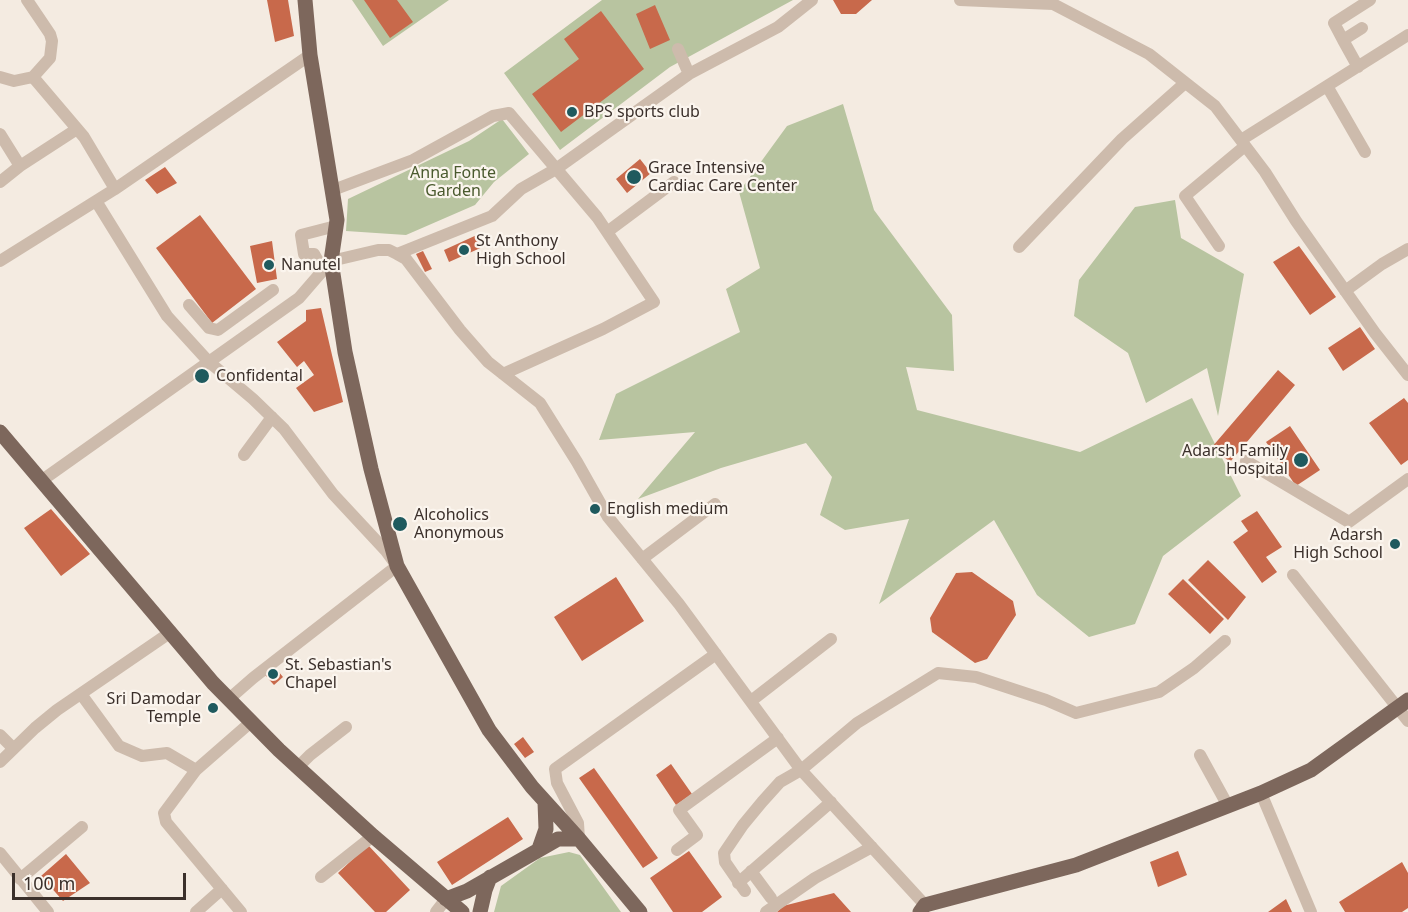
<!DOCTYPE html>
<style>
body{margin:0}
#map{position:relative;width:1408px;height:912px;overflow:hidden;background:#f4ebe1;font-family:"Noto Sans",sans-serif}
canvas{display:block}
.scale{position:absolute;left:12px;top:873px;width:174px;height:27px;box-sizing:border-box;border:3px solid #3b302b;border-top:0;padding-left:8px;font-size:18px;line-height:21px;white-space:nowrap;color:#3b302b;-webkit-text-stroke:4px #fbf5ee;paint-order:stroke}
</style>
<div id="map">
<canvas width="1408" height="912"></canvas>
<div class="scale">100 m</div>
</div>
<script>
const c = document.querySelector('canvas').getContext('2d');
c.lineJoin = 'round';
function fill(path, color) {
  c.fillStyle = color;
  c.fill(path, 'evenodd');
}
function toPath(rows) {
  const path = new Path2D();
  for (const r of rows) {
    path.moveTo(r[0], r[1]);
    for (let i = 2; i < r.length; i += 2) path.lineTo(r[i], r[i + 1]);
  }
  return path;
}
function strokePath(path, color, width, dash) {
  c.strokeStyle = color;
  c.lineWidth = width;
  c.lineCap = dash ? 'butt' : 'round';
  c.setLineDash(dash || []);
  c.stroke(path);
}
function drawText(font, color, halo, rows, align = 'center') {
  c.font = font + ' "Noto Sans",sans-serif';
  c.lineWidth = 4.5;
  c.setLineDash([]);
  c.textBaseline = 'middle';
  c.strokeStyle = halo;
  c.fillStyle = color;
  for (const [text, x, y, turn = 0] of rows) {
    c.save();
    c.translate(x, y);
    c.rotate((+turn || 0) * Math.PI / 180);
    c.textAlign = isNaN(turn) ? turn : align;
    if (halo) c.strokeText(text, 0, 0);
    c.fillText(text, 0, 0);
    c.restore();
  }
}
fill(toPath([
 [352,0,449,0,383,46],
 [602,0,793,0,670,67,560,150,504,73],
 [843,104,874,210,952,315,954,371,906,367,917,410,1080,452,1192,398,1241,496,1163,556,1135,624,1089,637,1037,595,994,520,879,604,909,519,845,530,820,515,832,477,806,443,721,468,638,499,695,432,599,440,616,394,740,332,726,289,760,268,739,192,787,126],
 [502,119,529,154,494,182,475,205,406,235,346,231,348,199,469,141],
 [1175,200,1181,238,1244,274,1218,416,1207,368,1146,403,1128,353,1074,316,1079,280,1135,207],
 [569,852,580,855,621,912,494,912,501,886,540,858]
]), '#b8c4a0');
fill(toPath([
 [267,0,288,0,294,36,275,42],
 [364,0,397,0,413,22,390,38],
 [833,0,872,0,856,14,841,14],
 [655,5,670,40,650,49,636,14],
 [601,11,644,69,561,132,532,94,579,59,564,39],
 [640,159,651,173,627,193,616,179],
 [165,167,177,183,157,194,145,180],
 [200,215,256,289,212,323,156,248],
 [479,234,485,246,449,262,444,250],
 [272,241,277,279,257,283,250,246],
 [1299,246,1336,297,1310,315,1273,262],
 [423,251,432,269,425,272,416,254],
 [321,308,343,402,314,412,296,388,314,375,304,361,297,367,277,342,306,321,306,310],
 [1360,327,1375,349,1343,371,1328,348],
 [1278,370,1295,385,1230,462,1212,447],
 [1404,398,1408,403,1408,460,1401,465,1369,423],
 [1290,426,1320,470,1296,486,1266,442],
 [51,509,90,554,61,576,24,528],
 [1257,511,1282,547,1266,557,1277,572,1262,583,1233,542,1248,531,1241,521],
 [1208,560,1246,597,1228,620,1188,580],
 [972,572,1013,601,1016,615,987,659,975,663,932,632,930,618,956,573],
 [616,577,644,621,582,661,554,617],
 [1183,579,1224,619,1210,634,1168,594],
 [274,666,283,677,274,685,264,674],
 [523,737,534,752,525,758,514,744],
 [671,764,692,794,676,805,656,775],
 [594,768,658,858,643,868,579,778],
 [508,817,523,839,452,885,437,862],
 [368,845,410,890,386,912,375,912,338,873],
 [689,851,722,897,702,912,673,912,650,878],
 [1178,851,1187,875,1158,887,1150,862],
 [66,854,90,883,63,901,41,876],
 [1402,862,1408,873,1408,908,1402,912,1345,912,1339,902],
 [834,893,851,912,777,912,783,906],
 [1286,899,1292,912,1268,912]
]), '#c8694b');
strokePath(toPath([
 [27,0,50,34,52,41,50,58,33,77,84,137,115,189],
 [960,0,1053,4,1149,54,1215,106,1265,172,1296,221,1375,333,1408,375],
 [1343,40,1334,23,1370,0],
 [678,49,689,74],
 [1358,67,1343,40,1362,28],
 [0,77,14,81,33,77],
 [1327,86,1365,152],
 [0,134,20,166],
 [1241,140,1408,35],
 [0,182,20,166,77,129],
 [333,190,413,160,493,116,509,113,597,217,654,302,603,329,503,374],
 [96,201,167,316,208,361,253,399,284,429,333,494,386,551,397,566,253,678,229,699],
 [607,232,674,182],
 [1219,246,1185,196,1245,146],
 [1019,247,1122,139,1185,83],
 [397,254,492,216,521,189,556,169,689,74,778,27,812,0],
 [0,261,115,189,310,55],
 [323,270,314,254,304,254,301,235,336,226],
 [1345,291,1382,264,1408,249],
 [189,305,209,328,218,330,273,290],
 [244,455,272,417],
 [1246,461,1349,522,1408,479],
 [41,481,299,298,331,261,378,250,389,250,397,254,406,259,460,330,488,362,540,403,577,462,608,517,679,604,801,770,925,905],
 [642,559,715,504],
 [1293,575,1408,721],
 [81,694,119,746,142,756,167,753,196,770],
 [751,701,831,639],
 [0,735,13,748],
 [1200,755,1228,806],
 [0,762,35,728,57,710,171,632],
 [298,767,310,755,346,727],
 [1261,793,1311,912],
 [579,839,578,823,557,783,555,769,716,654],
 [677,850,697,835,679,810,778,738],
 [0,853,48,912],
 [751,871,771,898],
 [321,877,373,836],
 [20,879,82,827],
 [738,883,831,802],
 [745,891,725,862,724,853,743,825,762,802,780,782,801,770,857,723,938,673,976,677,1046,700,1076,713,1159,692,1194,668,1225,641],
 [196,912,222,889],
 [241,912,166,822,164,813,196,770,251,722],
 [436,912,446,899],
 [766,912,815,878,872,847]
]), '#cdbbac', 12);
strokePath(toPath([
 [305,0,310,55,337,220,331,261,345,352,371,469,397,566,489,730,532,787,579,839,640,912],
 [0,432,213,683,279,750,373,836,462,912],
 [539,849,546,829,545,802],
 [446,899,467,891,558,839,579,839],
 [480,912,485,890,490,877],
 [920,912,925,905,1076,865,1261,793,1311,770,1408,700]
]), '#7d675c', 15);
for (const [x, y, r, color] of [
 [572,112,6,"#1f5a5e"],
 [634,177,8,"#1f5a5e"],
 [464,250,6,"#1f5a5e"],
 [269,265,6,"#1f5a5e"],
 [202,376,8,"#1f5a5e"],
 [1301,460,8,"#1f5a5e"],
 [595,509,6,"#1f5a5e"],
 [400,524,8,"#1f5a5e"],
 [1395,544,6,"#1f5a5e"],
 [273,674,6,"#1f5a5e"],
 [213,708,6,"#1f5a5e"]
]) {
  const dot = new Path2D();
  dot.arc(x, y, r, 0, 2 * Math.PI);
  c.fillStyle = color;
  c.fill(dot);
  strokePath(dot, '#fbf5ee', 2);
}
drawText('16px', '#3b302b', '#fbf5ee', [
 ["BPS sports club",584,112],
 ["Grace Intensive",648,168],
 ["Cardiac Care Center",648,186],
 ["St Anthony",476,241],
 ["High School",476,259],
 ["Nanutel",281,265],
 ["Confidental",216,376],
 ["Adarsh Family",1288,451,"right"],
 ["Hospital",1288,469,"right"],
 ["English medium",607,509],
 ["Alcoholics",414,515],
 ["Anonymous",414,533],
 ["Adarsh",1383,535,"right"],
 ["High School",1383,553,"right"],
 ["St. Sebastian's",285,665],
 ["Chapel",285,683],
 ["Sri Damodar",201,699,"right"],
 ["Temple",201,717,"right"]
], 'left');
drawText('16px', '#4a5a2e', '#fbf5ee', [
 ["Anna Fonte",453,173],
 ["Garden",453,191]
]);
</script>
